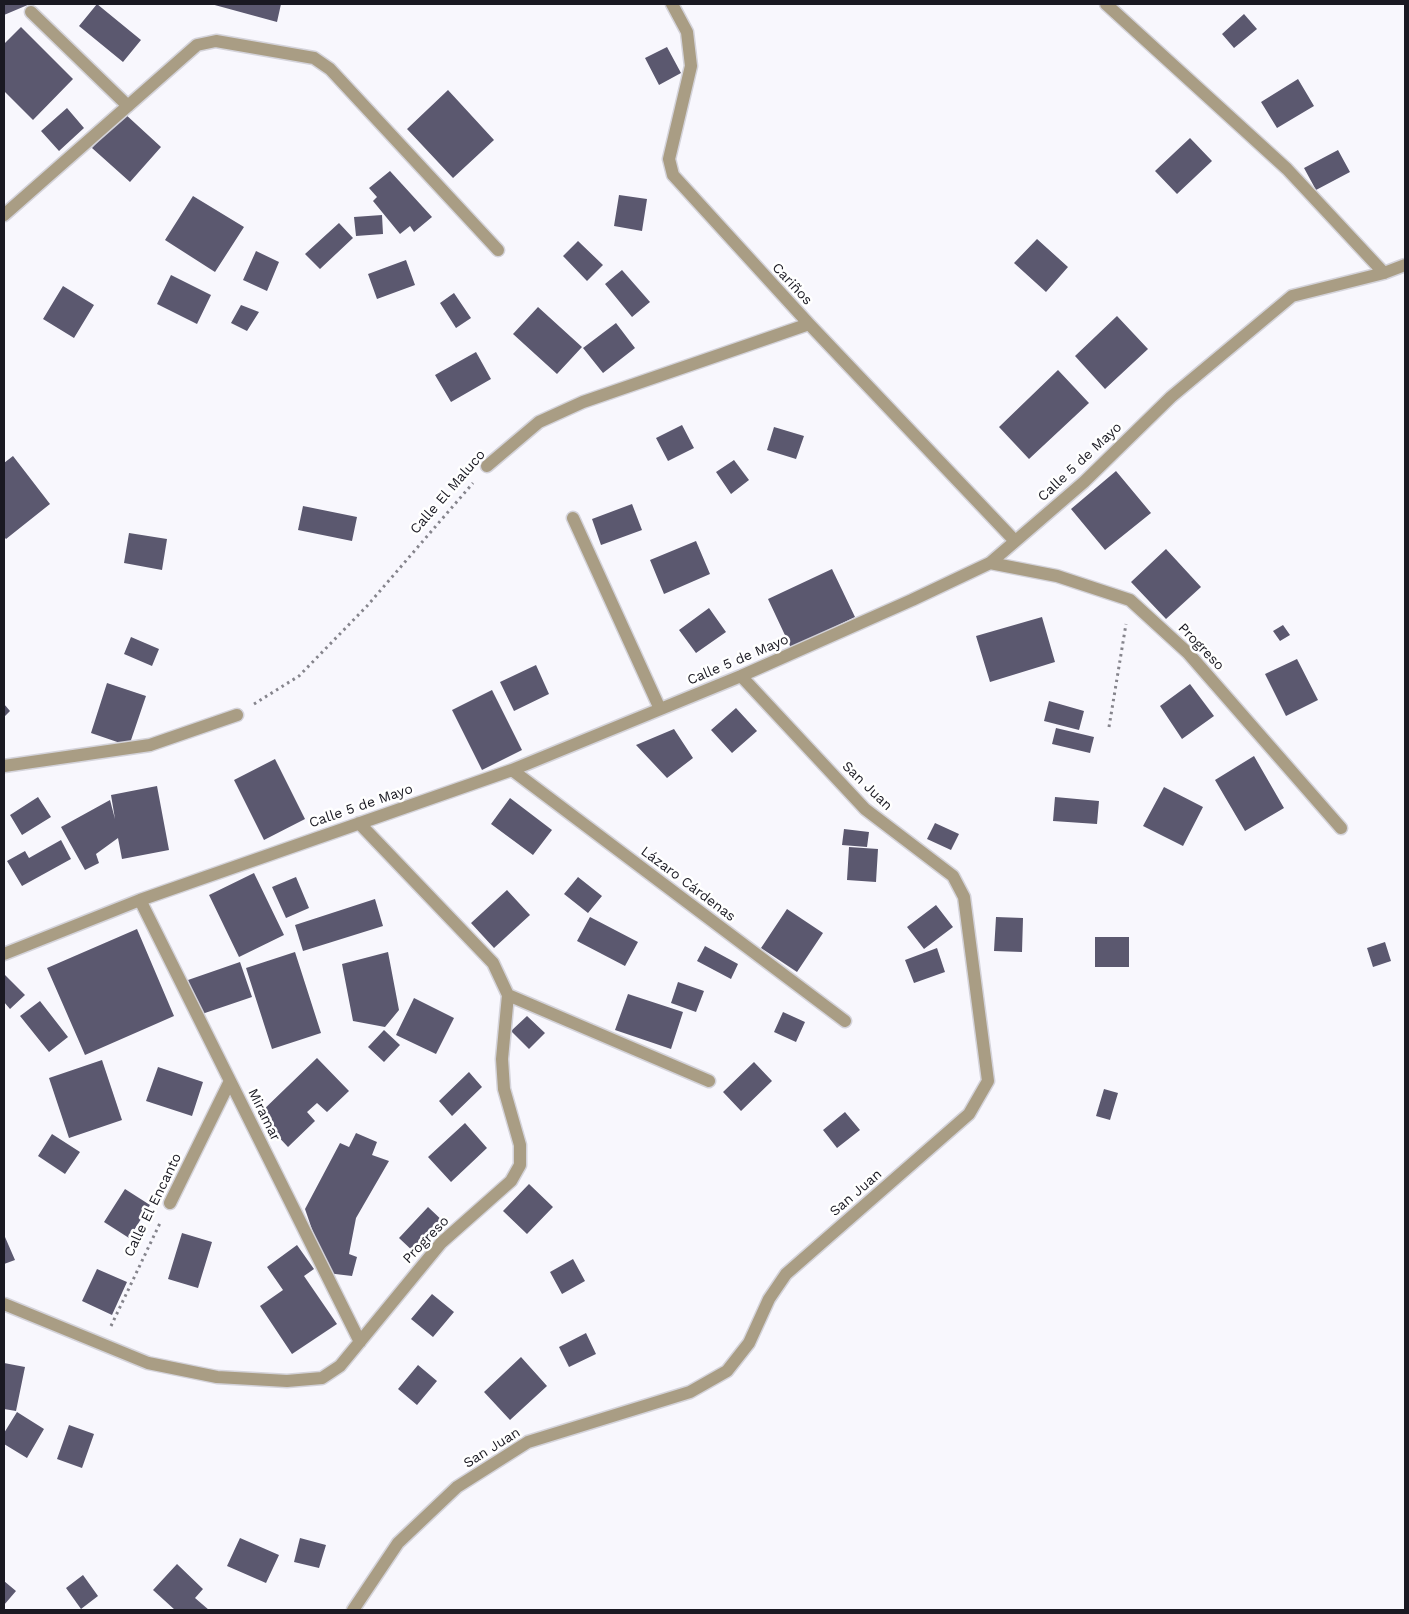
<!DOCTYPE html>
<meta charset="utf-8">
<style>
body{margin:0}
#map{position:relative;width:1409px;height:1614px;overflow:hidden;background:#f8f7fd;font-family:"Work Sans",sans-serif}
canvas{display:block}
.frame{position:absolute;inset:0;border:5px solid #1a1922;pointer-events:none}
</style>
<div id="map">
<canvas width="1409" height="1614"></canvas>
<div class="frame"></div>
</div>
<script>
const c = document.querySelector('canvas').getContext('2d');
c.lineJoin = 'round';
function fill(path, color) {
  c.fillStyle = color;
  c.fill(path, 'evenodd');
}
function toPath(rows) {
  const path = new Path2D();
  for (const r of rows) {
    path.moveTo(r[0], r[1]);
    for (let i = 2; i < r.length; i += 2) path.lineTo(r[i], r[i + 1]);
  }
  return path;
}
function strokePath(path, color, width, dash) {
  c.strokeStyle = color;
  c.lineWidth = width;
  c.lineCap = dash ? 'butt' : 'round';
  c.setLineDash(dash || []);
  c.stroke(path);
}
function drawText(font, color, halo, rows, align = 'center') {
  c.font = font + ' "Work Sans",sans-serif';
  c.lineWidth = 5;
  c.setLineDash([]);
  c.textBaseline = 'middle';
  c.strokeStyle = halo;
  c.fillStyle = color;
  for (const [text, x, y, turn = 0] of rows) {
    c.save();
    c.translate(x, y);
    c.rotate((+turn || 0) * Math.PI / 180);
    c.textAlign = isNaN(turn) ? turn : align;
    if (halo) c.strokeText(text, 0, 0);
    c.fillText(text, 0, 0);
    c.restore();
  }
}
fill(toPath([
 [4,4,30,4,4,15],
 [97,4,141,40,123,62,79,26],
 [211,4,281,4,277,22],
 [1244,14,1257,29,1234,48,1222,34],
 [21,27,73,79,33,120,4,91,4,44],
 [667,47,681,73,659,85,645,58],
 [1298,79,1314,106,1277,128,1261,102],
 [448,90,494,140,453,178,407,129],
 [67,108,84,128,59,151,41,131],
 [124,113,161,147,130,182,92,148],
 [1190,138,1212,161,1177,194,1155,171],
 [1338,150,1350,172,1316,190,1304,168],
 [390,171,432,217,414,232,410,226,400,234,373,201,377,197,369,188],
 [619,195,647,199,642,231,614,226],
 [193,196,244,227,215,272,165,240],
 [382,215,383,234,356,236,354,217],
 [339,223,353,238,320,269,305,254],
 [1037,239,1068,267,1046,292,1014,263],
 [578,241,603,265,587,281,563,256],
 [256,251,279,262,267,291,243,280],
 [406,260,415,285,377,299,368,274],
 [622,270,650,302,632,317,605,284],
 [171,275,211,295,197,324,157,304],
 [63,286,94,305,74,338,43,319],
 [454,293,471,318,456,328,440,303],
 [241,305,259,312,247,331,231,323],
 [538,307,582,347,557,374,513,334],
 [1117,316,1148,349,1105,389,1075,356],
 [616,323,635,348,603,373,583,348],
 [476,352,491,379,451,402,435,375],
 [1058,370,1089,403,1029,459,999,427],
 [682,425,694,448,668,461,656,438],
 [774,427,804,436,796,459,767,450],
 [13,456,50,504,6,539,4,537,4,463],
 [734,460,749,480,731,494,716,472],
 [1116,471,1151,513,1105,550,1071,509],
 [632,504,642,530,601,545,592,519],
 [303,506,357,517,352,541,298,530],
 [129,533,167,539,162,570,124,563],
 [696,541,710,574,664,594,650,560],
 [1166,549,1201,587,1166,619,1131,582],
 [832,569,855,617,791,648,768,599],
 [709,608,726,632,696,653,679,630],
 [1042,617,1055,662,990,682,976,636],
 [1283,625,1290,635,1280,641,1273,631],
 [131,637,159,649,152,666,124,654],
 [1297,659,1318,700,1286,716,1265,674],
 [536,665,549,694,514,711,500,682],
 [107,683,146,696,129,746,91,733],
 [1190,684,1214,716,1182,739,1160,706],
 [492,690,522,750,482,770,452,710],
 [1049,701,1084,711,1079,730,1044,721],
 [4,704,10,711,4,717],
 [736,708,757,731,732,753,711,730],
 [1056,728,1094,737,1090,753,1052,744],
 [674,729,693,758,667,778,636,745],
 [1254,756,1284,808,1245,831,1215,780],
 [275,759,305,819,264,840,234,780],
 [157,786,169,850,122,859,118,838,96,854,99,863,85,870,61,827,110,800,115,819,111,795],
 [1164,787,1203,807,1183,846,1143,826],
 [38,797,51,817,22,835,10,815],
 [1055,797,1099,801,1097,824,1053,821],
 [510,798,552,830,533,855,491,824],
 [935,823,959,834,951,850,927,839],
 [844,829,869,832,867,847,842,845],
 [61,840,71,859,22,886,7,861,25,851,29,858],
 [849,847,878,849,876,882,847,880],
 [254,873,284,935,239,957,209,895],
 [296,877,309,908,286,918,272,887],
 [578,877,602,896,588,913,564,894],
 [507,890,530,915,494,948,471,923],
 [375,899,383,926,303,951,295,925],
 [936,905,953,927,924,949,907,927],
 [787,909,823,933,797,972,761,948],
 [590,917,638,942,625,966,577,941],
 [996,917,1023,918,1022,952,994,951],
 [137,929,174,1016,85,1055,47,968],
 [1095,937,1129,937,1129,967,1095,967],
 [1385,942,1391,961,1373,967,1367,948],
 [705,946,738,964,731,979,697,961],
 [937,948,945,972,914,983,905,960],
 [295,952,321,1033,272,1049,246,968],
 [388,952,399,1010,385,1027,353,1021,342,964],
 [240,962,252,997,199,1015,188,980],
 [4,974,25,995,10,1009,4,1002],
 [678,982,704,991,696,1012,671,1003],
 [628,994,683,1012,671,1049,615,1030],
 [414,998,454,1018,436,1054,396,1035],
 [40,1001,68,1037,49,1052,20,1016],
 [783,1012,805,1022,796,1042,774,1032],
 [527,1016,545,1033,529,1049,511,1031],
 [384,1030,400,1045,384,1062,368,1047],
 [317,1058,349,1091,327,1112,317,1103,307,1112,315,1121,288,1147,258,1115],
 [102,1060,122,1120,69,1138,49,1078],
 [754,1062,772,1081,741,1111,723,1092],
 [158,1067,203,1082,192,1116,146,1101],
 [469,1072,482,1087,452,1116,439,1101],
 [1104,1089,1118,1093,1110,1120,1096,1116],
 [845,1112,860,1130,837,1148,823,1130],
 [465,1123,487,1148,451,1182,428,1157],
 [356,1133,377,1142,372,1155,389,1161,356,1218,349,1254,357,1257,352,1276,327,1273,305,1209,340,1143,349,1147],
 [52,1134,80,1152,65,1174,38,1156],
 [529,1184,553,1207,527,1234,503,1211],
 [125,1189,150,1205,129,1238,104,1222],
 [428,1207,446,1224,417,1255,399,1238],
 [182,1233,212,1242,198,1288,168,1279],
 [5,1237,15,1260,4,1264,4,1238],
 [297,1245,314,1269,304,1276,337,1324,292,1354,260,1306,283,1290,267,1267],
 [573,1259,585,1281,562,1294,550,1272],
 [97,1269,127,1282,112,1315,82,1301],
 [432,1294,454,1312,433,1337,411,1319],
 [586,1333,596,1354,569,1367,559,1347],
 [521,1357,547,1386,510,1420,484,1392],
 [4,1363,25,1367,16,1411,4,1409],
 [418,1365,437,1381,417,1405,398,1389],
 [17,1412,44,1429,27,1458,4,1444,4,1433],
 [69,1425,94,1434,82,1468,57,1459],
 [240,1538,279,1555,266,1583,227,1566],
 [300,1538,326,1545,319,1568,294,1562],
 [177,1564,203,1589,195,1598,209,1610,175,1610,153,1590],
 [83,1575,98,1596,81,1609,66,1588],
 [4,1581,16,1591,4,1605]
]), '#5b586f');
const minor = toPath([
 [672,4,687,32,691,66,669,159,673,175,809,324,1015,541],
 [1106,4,1287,169,1384,273],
 [31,12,128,106],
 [4,215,197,45,216,41,314,58,330,69,498,250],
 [487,466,539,422,583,402,809,324],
 [573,518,660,709],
 [990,563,1057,576,1130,600,1188,653,1341,828],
 [4,766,150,745,237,715],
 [512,770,845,1021],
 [140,900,360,1342],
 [4,954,140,900,512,770,741,676,912,600,990,563,1084,482,1171,397,1292,296,1384,273,1405,265],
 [508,995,709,1081],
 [170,1203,230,1081],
 [4,1304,148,1363,217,1377,287,1381,322,1378,340,1366,441,1243,511,1181,520,1165,520,1145,504,1089,502,1059,508,995,493,963,359,823],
 [353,1610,398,1543,457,1487,528,1442,690,1392,727,1371,749,1343,769,1299,786,1274,969,1114,988,1081,964,897,953,876,865,809,741,676]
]);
strokePath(minor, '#d4d3da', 15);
strokePath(toPath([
 [254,704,299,676,367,606,473,483],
 [1109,727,1126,624],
 [111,1326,161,1221]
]), '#85848c', 3, [2.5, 4]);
strokePath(minor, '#a99d84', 12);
drawText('14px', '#1a1922', '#fff', [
 ["Cariños",792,284,47],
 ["Calle 5 de Mayo",1080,462,-43],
 ["Calle El Maluco",448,492,-49],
 ["Progreso",1201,647,46],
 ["Calle 5 de Mayo",738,660,-23],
 ["San Juan",867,786,44],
 ["Calle 5 de Mayo",361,806,-19],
 ["Lázaro Cárdenas",688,884,37],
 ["Miramar",264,1115,64],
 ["San Juan",856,1193,-41],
 ["Calle El Encanto",153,1205,-64],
 ["Progreso",426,1240,-46],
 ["San Juan",492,1448,-32]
]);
</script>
